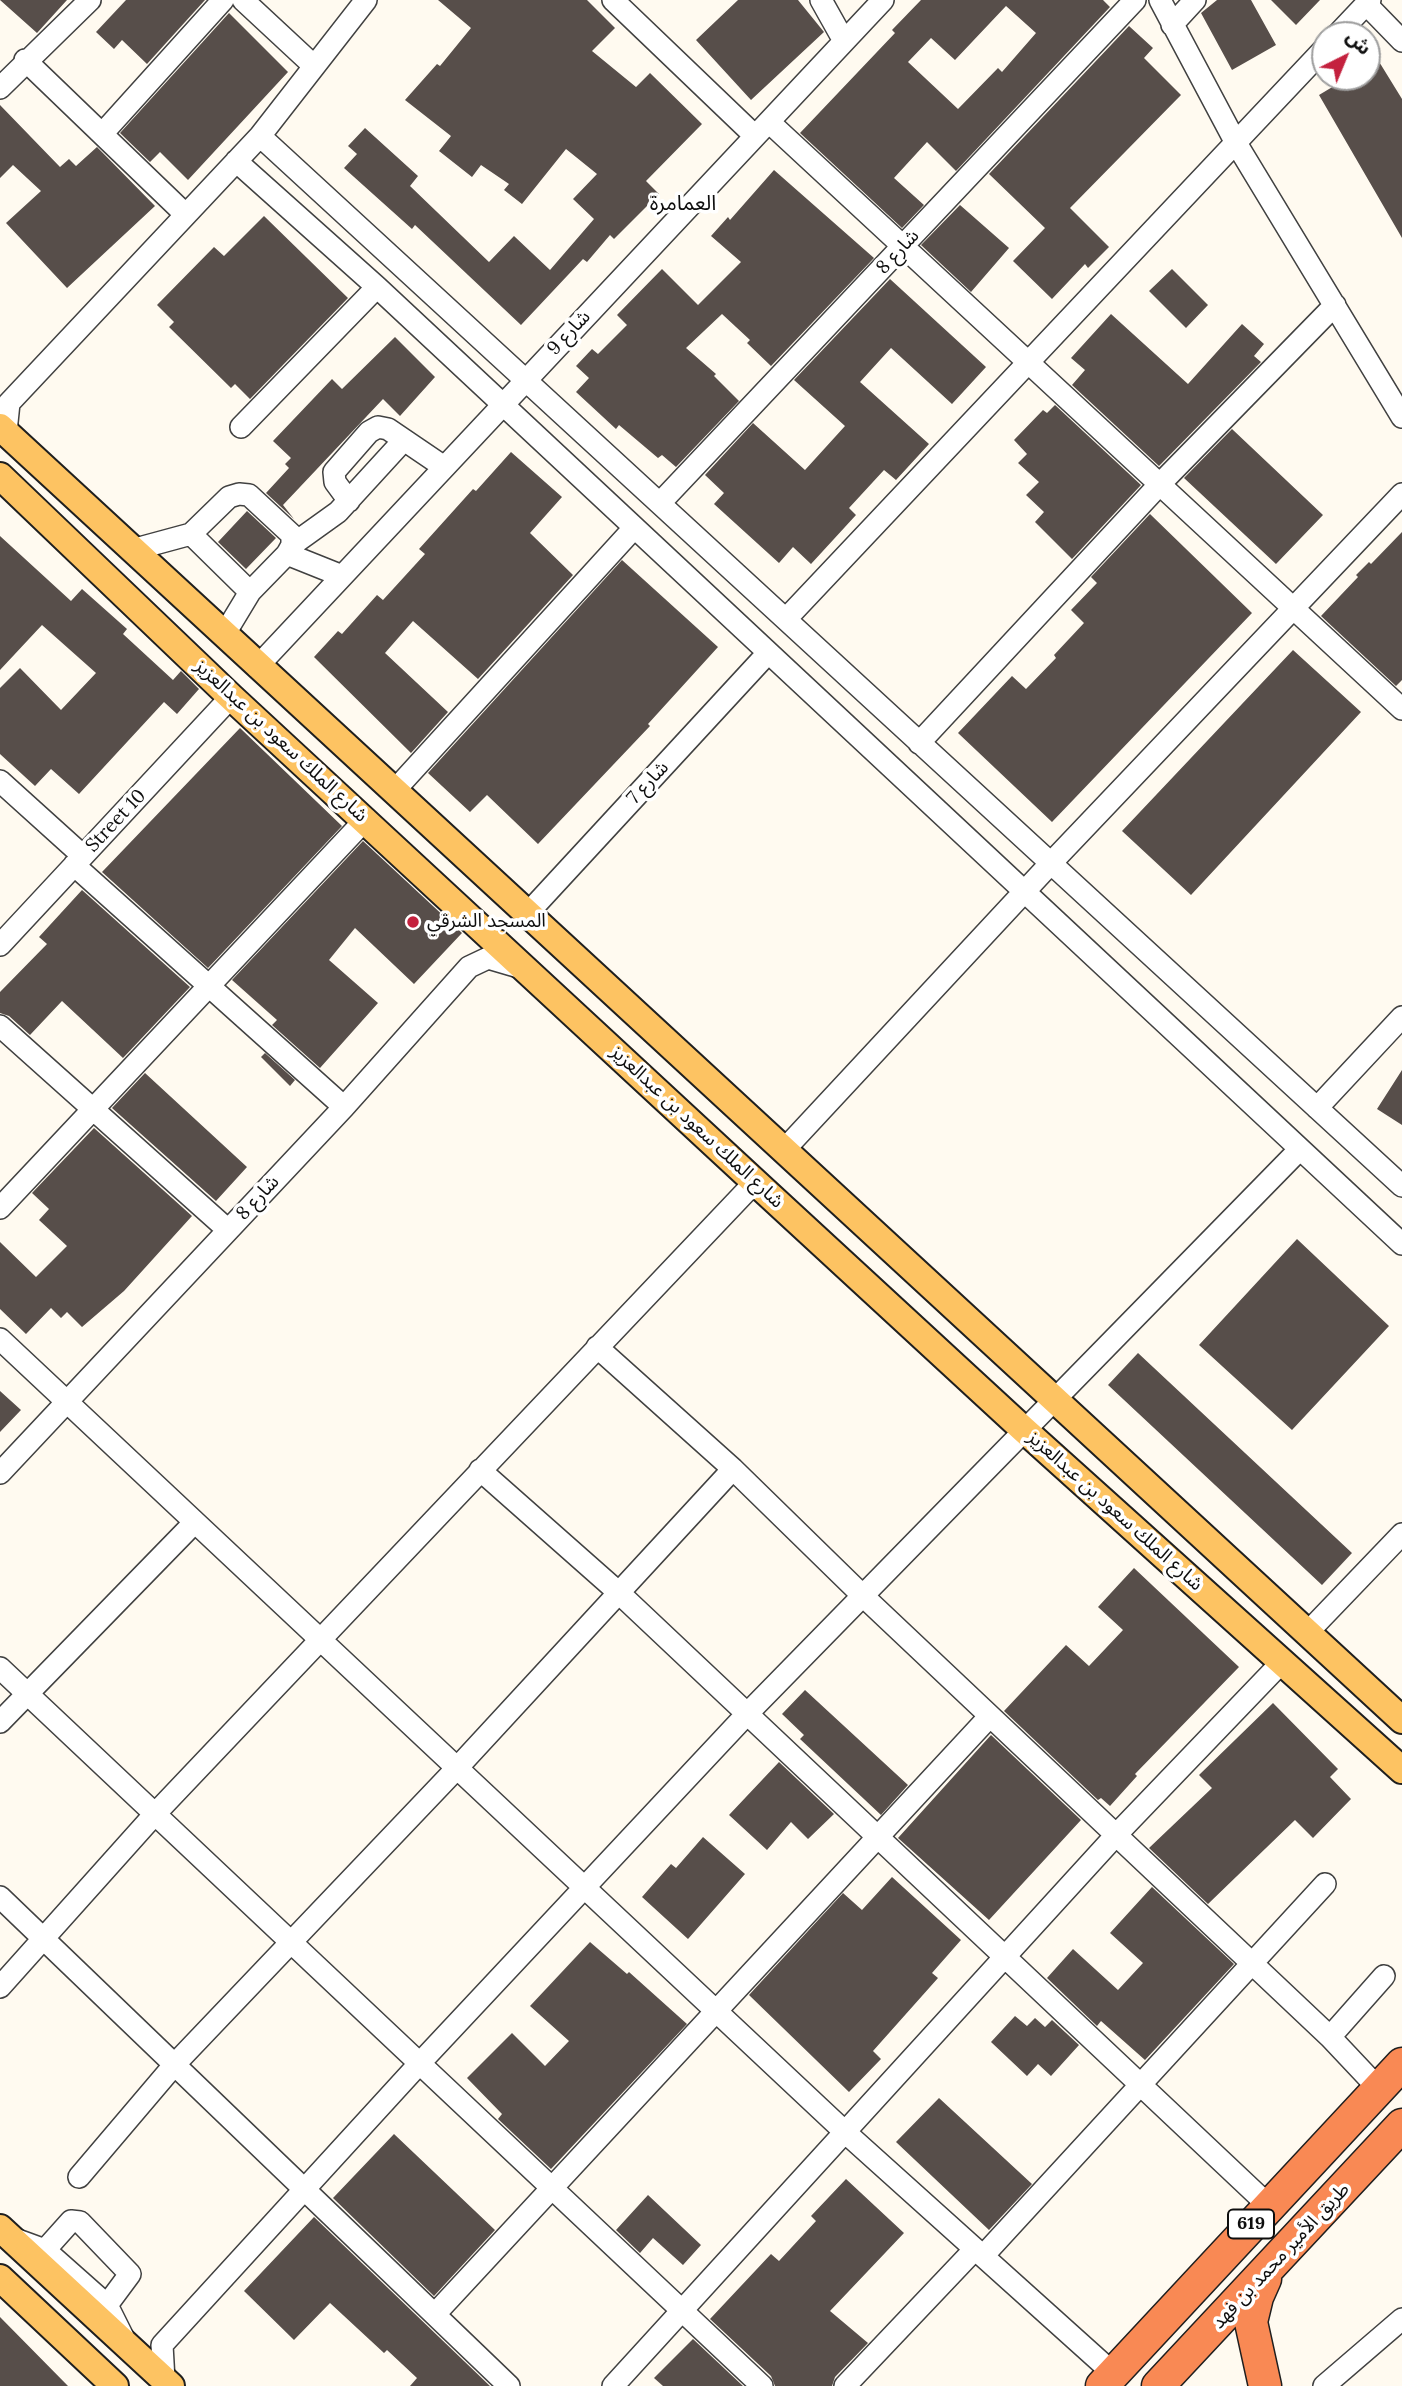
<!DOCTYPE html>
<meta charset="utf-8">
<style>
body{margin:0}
#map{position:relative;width:1402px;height:2386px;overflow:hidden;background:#fffaf0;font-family:Lora,"Noto Sans Arabic",serif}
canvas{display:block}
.north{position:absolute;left:1311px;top:21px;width:70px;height:70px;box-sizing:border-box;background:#fff;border:2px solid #9f9f9f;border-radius:50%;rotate:43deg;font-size:19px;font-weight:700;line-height:28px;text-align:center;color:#0e0e0e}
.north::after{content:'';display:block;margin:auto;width:24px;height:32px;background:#c4213e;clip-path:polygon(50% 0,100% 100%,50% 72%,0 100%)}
</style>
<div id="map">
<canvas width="1402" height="2386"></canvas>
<div class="north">ش</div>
</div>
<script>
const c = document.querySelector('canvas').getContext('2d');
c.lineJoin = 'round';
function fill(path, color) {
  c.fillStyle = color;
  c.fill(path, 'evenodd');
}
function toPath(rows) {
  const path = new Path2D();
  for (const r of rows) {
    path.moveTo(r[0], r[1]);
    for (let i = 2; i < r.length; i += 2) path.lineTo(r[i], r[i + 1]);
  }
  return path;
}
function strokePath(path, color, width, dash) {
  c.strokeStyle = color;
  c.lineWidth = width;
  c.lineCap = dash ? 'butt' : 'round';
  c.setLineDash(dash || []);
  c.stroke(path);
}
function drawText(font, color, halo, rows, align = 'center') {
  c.font = font + ' Lora,"Noto Sans Arabic",serif';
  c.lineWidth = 7;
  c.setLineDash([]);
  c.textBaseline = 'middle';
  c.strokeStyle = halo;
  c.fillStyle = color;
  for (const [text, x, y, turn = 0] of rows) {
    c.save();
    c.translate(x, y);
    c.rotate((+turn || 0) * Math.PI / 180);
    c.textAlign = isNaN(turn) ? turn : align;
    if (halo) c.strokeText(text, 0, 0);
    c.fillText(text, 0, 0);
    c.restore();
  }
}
fill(toPath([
 [0,0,67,0,37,33],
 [126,0,205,0,147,64,122,40,114,49,96,32],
 [438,0,587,0,615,28,592,51,636,87,650,73,702,124,646,181,659,194,614,239,610,235,587,262,583,259,521,325,415,225,412,229,344,168,357,154,348,146,365,128,418,176,410,186,489,262,514,236,550,270,594,219,573,199,597,174,566,149,522,204,504,190,509,184,481,165,472,177,439,151,451,136,405,100,437,64,440,66,471,28],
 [738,0,798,0,824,32,751,100,696,40],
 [921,0,1103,0,1110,7,956,171,927,142,894,178,924,205,902,228,800,133,895,33,892,30],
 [1006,6,1036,33,1002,72,998,68,958,109,908,62,931,38,955,60],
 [1217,0,1251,0,1276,45,1232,70,1201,13],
 [1271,0,1320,0,1296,25],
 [229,13,288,72,188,180,160,152,150,162,120,133],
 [1129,26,1153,48,1144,58,1181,95,1070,208,1109,247,1088,268,1085,264,1052,299,1013,261,1045,228,989,174],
 [1378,60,1402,99,1402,238,1319,95,1349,77,1367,77,1367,66],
 [0,105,60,167,69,159,76,166,97,147,155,206,67,288,6,223,41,191,13,165,0,178],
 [774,170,874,258,771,366,747,343,750,340,722,314,686,348,716,374,714,376,739,401,676,467,662,455,658,458,619,425,616,429,576,392,589,378,576,366,592,349,598,354,627,325,617,315,662,269,698,305,741,262,711,236,728,217,730,220],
 [960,205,1009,248,971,292,921,245],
 [264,216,348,298,250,399,235,384,231,388,169,327,174,322,157,305,214,247,224,256],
 [1172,269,1208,305,1186,328,1149,291],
 [890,279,986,367,952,404,891,348,860,382,929,444,896,480,884,470,849,508,856,515,811,564,793,547,779,563,714,504,724,493,705,475,753,423,805,470,845,426,794,380],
 [1111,314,1188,384,1242,324,1264,344,1254,356,1261,362,1159,466,1072,385,1085,370,1071,358],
 [395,337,435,377,400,416,383,399,283,505,294,519,266,493,289,468,285,464,291,458,273,441,332,379,342,389],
 [1055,405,1141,485,1072,559,1035,522,1044,512,1026,495,1039,482,1018,463,1027,454,1014,440,1043,410,1047,413],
 [1232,429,1323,515,1276,564,1184,478],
 [511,452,562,497,530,533,573,575,478,679,413,621,385,653,448,712,411,753,314,657,338,631,342,634,377,595,383,600,425,554,419,549,473,489,476,491],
 [247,511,276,538,246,569,218,542],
 [1150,514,1252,613,1052,822,958,733,1012,676,1026,689,1056,658,1054,655,1084,623,1071,610,1097,583,1091,577],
 [1402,532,1402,680,1396,686,1321,616,1358,577,1356,575,1369,562,1371,564],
 [0,536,71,601,82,589,127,629,123,634,173,680,181,671,199,689,177,714,164,702,79,794,51,769,35,786,0,754,0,688,20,668,61,710,96,673,42,625,0,670],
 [622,560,718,647,648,724,650,726,538,844,487,795,470,812,428,773],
 [1293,650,1361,712,1191,895,1122,831],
 [240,728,342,826,208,968,102,872],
 [363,841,462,933,414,984,355,928,329,960,378,1003,320,1068,272,1025,277,1020,232,980],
 [82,890,190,987,123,1058,62,1001,30,1035,9,1016,0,1013,0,992,47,944,39,937],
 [265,1053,295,1080,290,1086,261,1057],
 [1402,1070,1402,1125,1377,1109],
 [145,1073,247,1167,216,1201,112,1108],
 [94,1128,192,1216,124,1291,82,1327,67,1312,61,1318,51,1308,26,1334,0,1309,0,1242,36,1277,67,1246,39,1220,49,1209,32,1193],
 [1297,1239,1389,1326,1292,1430,1199,1345],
 [1138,1353,1352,1553,1322,1585,1108,1385],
 [0,1391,21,1410,0,1432],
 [1134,1568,1239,1667,1135,1774,1137,1776,1110,1806,1101,1798,1098,1800,1004,1711,1066,1645,1089,1666,1123,1630,1098,1607],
 [805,1690,908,1785,881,1815,800,1739,804,1735,782,1714],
 [1273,1703,1338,1769,1330,1777,1351,1799,1313,1838,1295,1820,1208,1904,1149,1848,1212,1788,1199,1775],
 [991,1735,1081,1820,989,1920,898,1838],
 [779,1762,834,1814,808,1839,791,1822,767,1850,729,1815],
 [703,1837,745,1874,688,1939,642,1897,671,1864,676,1868],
 [892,1877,961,1940,932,1973,938,1978,873,2051,881,2059,849,2092,749,1995,843,1893,862,1910],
 [1152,1887,1234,1964,1145,2060,1101,2021,1097,2026,1047,1978,1073,1949,1118,1990,1143,1963,1110,1933],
 [590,1942,627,1974,629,1972,687,2024,551,2169,498,2119,502,2114,467,2078,512,2033,545,2066,569,2041,530,2006],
 [1015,2016,1027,2026,1035,2018,1045,2027,1052,2020,1079,2045,1051,2076,1038,2064,1027,2076,991,2042],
 [939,2098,1032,2184,989,2230,896,2142],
 [394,2134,495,2230,434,2296,333,2198],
 [846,2179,904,2233,830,2311,868,2343,835,2377,832,2386,775,2386,771,2376,710,2319,771,2254,779,2261,816,2221,811,2216],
 [648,2195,701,2245,683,2265,653,2238,640,2253,616,2230],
 [314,2217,490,2386,410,2386,417,2378,387,2350,384,2353,330,2303,294,2340,244,2291],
 [0,2317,68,2386,0,2386],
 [693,2339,743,2386,663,2386,654,2378]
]), '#574e4a');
const minor = toPath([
 [243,0,314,66],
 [613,0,755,136],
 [821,0,844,41],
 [1160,0,1236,143,1402,417],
 [1366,4,1402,41],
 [1172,25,1195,0],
 [1337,35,1370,0],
 [25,60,185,214],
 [0,88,90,0],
 [769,122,1402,709],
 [102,134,223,0],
 [260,136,1402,1186],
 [236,161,377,287,1402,1244],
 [241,427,377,287],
 [6,432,9,403,260,136,366,0],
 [349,501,335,482,334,472,369,432,378,427,388,429,444,467],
 [660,503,1135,0],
 [191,534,229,497,239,494,249,495,292,535,292,545,287,554,250,592],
 [292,545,338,512,403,441],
 [132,550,191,534,250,592,224,635],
 [287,554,342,576],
 [786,619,1325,48],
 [257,667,883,0],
 [919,743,1159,485,1335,305],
 [0,781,83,856],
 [394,791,634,528],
 [74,865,344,1107],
 [528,913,768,653],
 [0,945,231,697],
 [0,1026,228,1230],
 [1317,1108,1402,1017],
 [784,1150,1051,863,1402,494],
 [0,1208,366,819],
 [0,1339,846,2133,1114,2374],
 [597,1347,733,1469,862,1595,1330,2037,1379,2089],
 [480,1470,618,1592,1268,2205],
 [0,1473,344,1107,469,967,488,958,522,968],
 [1308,1632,1402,1534],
 [0,1668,762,2386],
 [0,1722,194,1523],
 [0,1897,509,2386],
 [0,1987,154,1815,755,1182],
 [1330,2037,1384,1976],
 [79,2177,175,2064,458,1767,733,1469],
 [15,2239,45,2250,107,2305,123,2337],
 [45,2250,71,2221,80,2222,130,2274,107,2305],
 [983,2256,1325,1884],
 [435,2314,990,1716],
 [164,2380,162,2345,419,2064,746,1715,1300,1149],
 [613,2386,1116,1835,1283,1661],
 [845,2386,975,2249],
 [1324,2386,1402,2319]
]);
const major = toPath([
 [0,427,1402,1720],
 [0,476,231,697,755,1182,1023,1429,1402,1770],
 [0,2228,171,2386],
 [0,2278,115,2386]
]);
const highway = toPath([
 [1102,2386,1402,2064],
 [1158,2386,1402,2125],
 [1265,2386,1251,2322,1257,2297,1265,2279]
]);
strokePath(minor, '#414141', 24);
strokePath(major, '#1f1f1f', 30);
strokePath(highway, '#1f1f1f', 35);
strokePath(minor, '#fff', 21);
strokePath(major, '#fdc362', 26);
strokePath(highway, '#f98954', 32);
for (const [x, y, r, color] of [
 [413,922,7,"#c4213e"]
]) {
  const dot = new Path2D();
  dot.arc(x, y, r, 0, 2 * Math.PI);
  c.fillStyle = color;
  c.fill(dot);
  strokePath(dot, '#fff', 2.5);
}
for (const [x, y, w] of [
 [1251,2224,46]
]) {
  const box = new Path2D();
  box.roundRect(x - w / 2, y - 14.5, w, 29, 5);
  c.fillStyle = '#fff';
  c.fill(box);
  strokePath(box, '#0e0e0e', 2);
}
drawText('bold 18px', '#0e0e0e', null, [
 ["619",1251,2224]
]);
drawText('19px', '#0e0e0e', '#fff', [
 ["شارع 8",898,252,-47],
 ["شارع 9",569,333,-47],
 ["شارع الملك سعود بن عبدالعزيز",281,741,43],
 ["شارع 7",648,783,-47],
 ["Street 10",116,821,-47],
 ["شارع الملك سعود بن عبدالعزيز",697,1127,43],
 ["شارع 8",258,1198,-47],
 ["شارع الملك سعود بن عبدالعزيز",1115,1511,42],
 ["طريق الأمير محمد بن فهد",1281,2256,-47]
]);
drawText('19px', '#0e0e0e', '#fff', [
 ["المسجد الشرقي",427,922]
], 'left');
drawText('21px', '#0e0e0e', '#fff', [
 ["العمامرة",683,204]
]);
</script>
